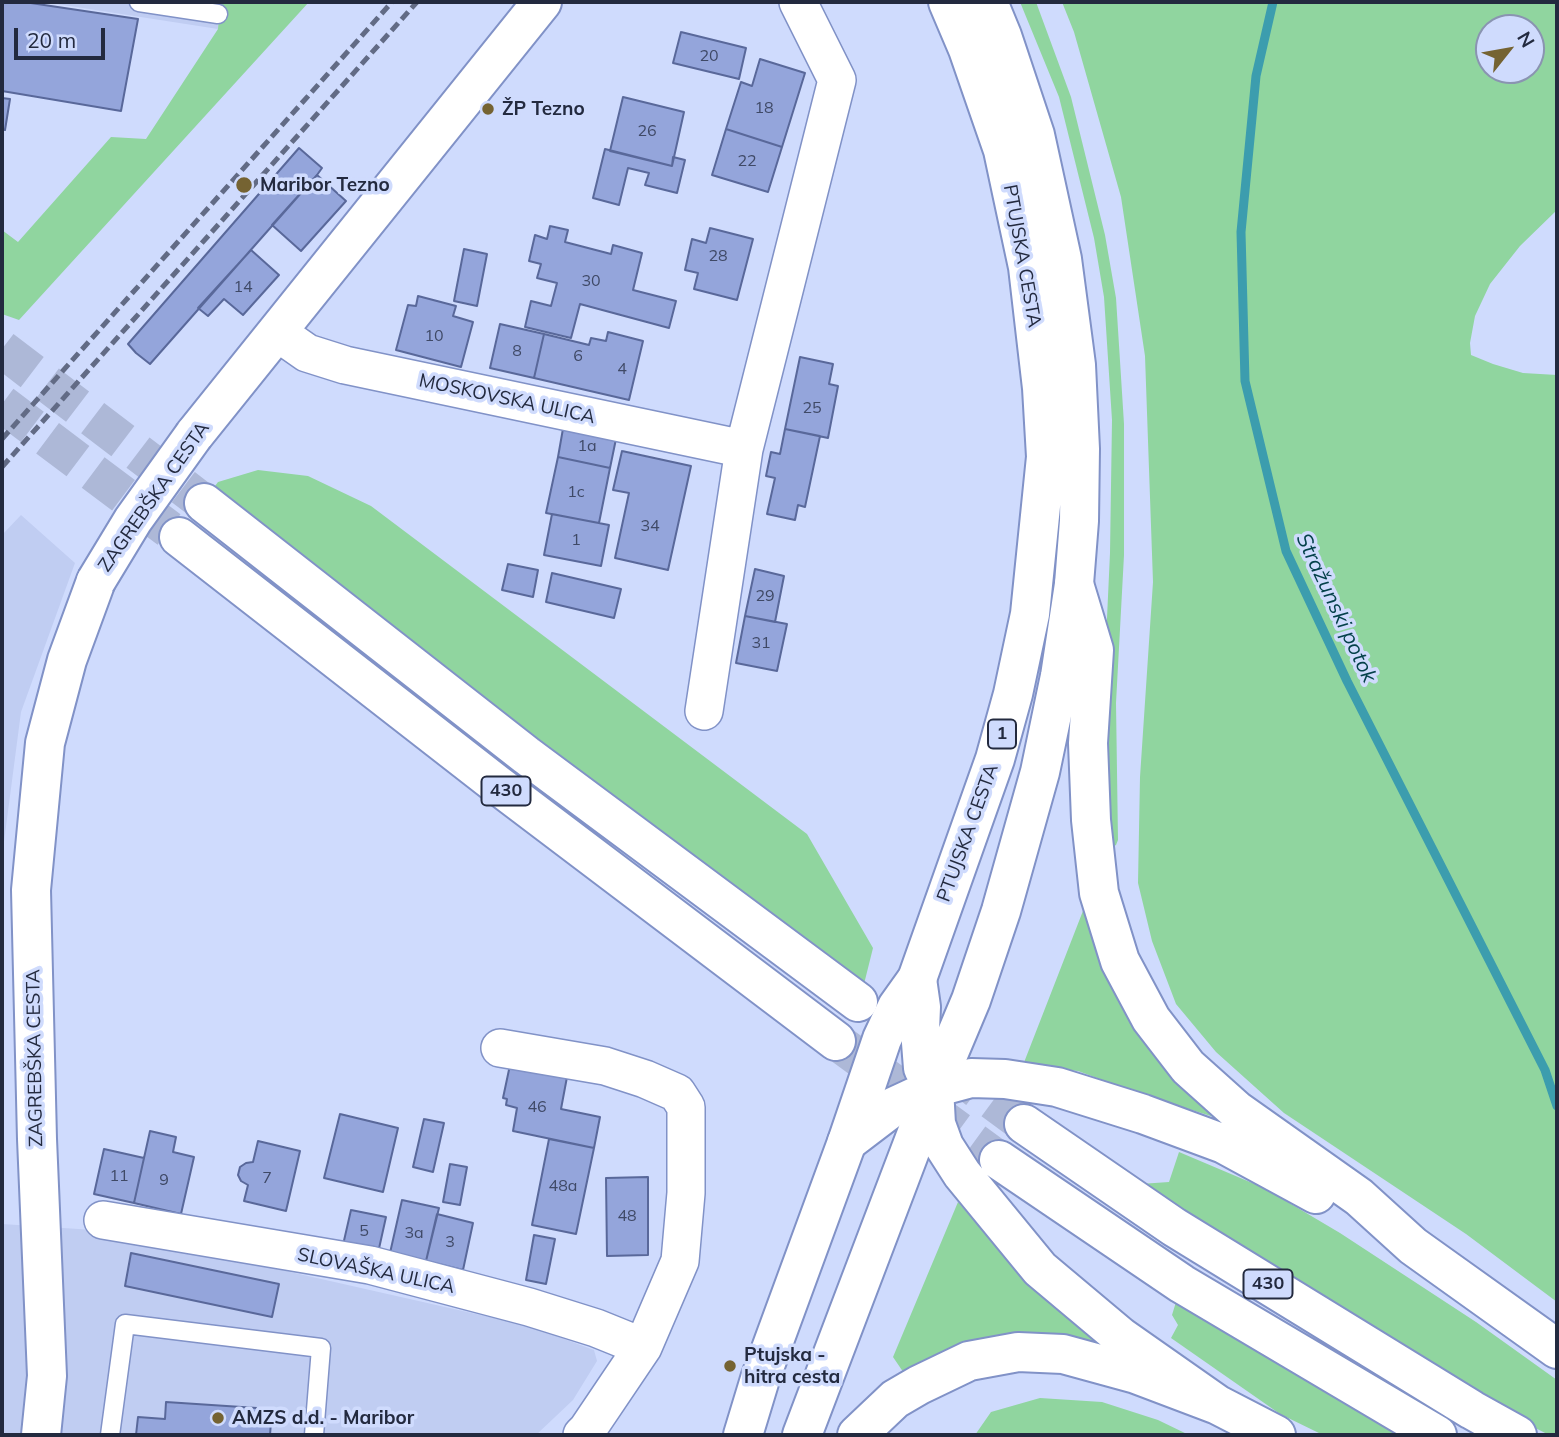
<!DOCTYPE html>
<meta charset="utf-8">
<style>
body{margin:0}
#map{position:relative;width:1559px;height:1437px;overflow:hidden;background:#cfdbfd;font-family:Mulish,sans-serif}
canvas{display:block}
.frame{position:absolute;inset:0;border:4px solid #232a3f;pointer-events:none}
.north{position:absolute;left:1475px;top:14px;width:70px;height:70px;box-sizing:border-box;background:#cfdbfd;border:2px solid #8a94b1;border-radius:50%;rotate:59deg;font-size:19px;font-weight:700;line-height:28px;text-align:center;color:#232a3f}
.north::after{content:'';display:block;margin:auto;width:24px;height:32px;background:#756332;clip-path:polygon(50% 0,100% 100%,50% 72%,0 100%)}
.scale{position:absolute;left:14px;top:28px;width:91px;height:32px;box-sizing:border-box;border:4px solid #232a3f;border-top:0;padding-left:9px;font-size:21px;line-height:24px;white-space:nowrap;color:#232a3f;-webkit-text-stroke:5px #cfdbfd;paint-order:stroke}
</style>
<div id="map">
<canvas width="1559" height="1437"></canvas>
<div class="frame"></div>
<div class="north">N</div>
<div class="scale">20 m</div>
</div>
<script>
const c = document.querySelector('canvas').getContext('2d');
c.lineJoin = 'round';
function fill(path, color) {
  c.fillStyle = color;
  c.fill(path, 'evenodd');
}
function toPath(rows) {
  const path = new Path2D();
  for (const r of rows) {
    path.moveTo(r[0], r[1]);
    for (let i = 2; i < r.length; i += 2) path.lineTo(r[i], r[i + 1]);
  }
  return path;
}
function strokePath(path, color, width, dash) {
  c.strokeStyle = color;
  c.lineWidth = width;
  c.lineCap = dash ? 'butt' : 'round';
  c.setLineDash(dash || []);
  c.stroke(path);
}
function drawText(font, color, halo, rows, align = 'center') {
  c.font = font + ' Mulish,sans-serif';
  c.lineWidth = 7;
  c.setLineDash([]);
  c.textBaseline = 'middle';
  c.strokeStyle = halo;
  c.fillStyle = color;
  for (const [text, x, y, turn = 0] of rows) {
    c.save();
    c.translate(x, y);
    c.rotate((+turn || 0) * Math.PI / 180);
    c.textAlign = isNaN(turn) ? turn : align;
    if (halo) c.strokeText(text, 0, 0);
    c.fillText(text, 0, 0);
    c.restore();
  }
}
fill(toPath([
 [44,2,139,2,218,14,218,29],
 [21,515,75,563,21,712,2,857,2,535],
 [2,1224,109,1231,529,1326,594,1350,597,1361,573,1400,536,1435,2,1435]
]), '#c0cdf2');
fill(toPath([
 [220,2,309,2,19,320,2,314,2,230,18,242,111,137,146,139,218,29],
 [1020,2,1036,2,1071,97,1105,235,1116,298,1124,424,1124,555,1116,703,1118,840,1116,845,1107,850,1103,705,1110,553,1112,420,1104,297,1094,238,1059,97],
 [1062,2,1557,2,1557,210,1520,246,1490,284,1475,316,1470,343,1471,355,1493,364,1523,373,1557,375,1557,1302,1466,1234,1284,1113,1216,1052,1176,1004,1152,941,1138,883,1140,777,1153,582,1145,356,1121,197,1074,32],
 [1531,28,1531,70,1489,70,1489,28],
 [258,470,308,476,371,506,807,834,873,948,862,992,209,494,218,482],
 [1088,898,1223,1120,1130,1090,1078,1071,1023,1065],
 [1179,1152,1264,1188,1340,1233,1476,1322,1557,1380,1557,1435,1549,1435,1512,1416,1140,1184,1169,1182],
 [958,1202,996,1246,1045,1298,1115,1355,912,1385,893,1357],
 [1176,1302,1400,1435,1323,1435,1280,1414,1171,1338,1178,1325,1172,1315],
 [1040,1398,1102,1402,1158,1420,1189,1435,975,1435,991,1412]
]), '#90d59f');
strokePath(toPath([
 [1273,2,1256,76,1241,232,1245,381,1286,551,1347,681,1545,1070,1557,1106]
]), '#3c9dae', 9);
const building = toPath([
 [2,2,24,2,138,19,121,111,2,91,2,2],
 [681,32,746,48,739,79,673,63,681,32],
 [760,59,805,73,782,147,726,129,741,82,752,86,760,59],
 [623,97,684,112,672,166,610,151,623,97],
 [2,98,10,99,5,130,2,129,2,98],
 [726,129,782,147,768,192,712,175,726,129],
 [299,148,322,168,317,175,150,364,136,353,128,344,299,148],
 [605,149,672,166,673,157,685,160,677,193,645,185,649,173,628,168,619,205,593,198,605,149],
 [317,175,346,201,301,251,272,225,317,175],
 [550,226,568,230,565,242,611,254,613,245,642,253,633,290,676,301,669,328,580,304,571,338,525,327,531,301,551,306,557,283,537,278,541,264,529,261,535,235,547,239,550,226],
 [710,228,753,239,737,300,694,289,698,273,685,270,692,239,706,243,710,228],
 [464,249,487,254,477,306,454,301,464,249],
 [251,250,279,275,243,315,224,299,208,316,198,308,251,250],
 [418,296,456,306,453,316,473,322,461,367,396,350,408,305,416,306,418,296],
 [500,324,544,334,534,378,490,368,500,324],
 [608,332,643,341,629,400,534,378,544,334,589,345,591,338,606,341,608,332],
 [800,357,833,364,829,384,838,386,828,438,785,429,800,357],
 [564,423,617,434,610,468,558,457,564,423],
 [785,429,820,436,805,507,798,505,795,520,767,514,775,478,766,476,771,452,780,454,785,429],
 [622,451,691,466,668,570,615,558,629,493,613,490,622,451],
 [558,457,610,468,599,523,546,513,558,457],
 [552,514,609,525,601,566,544,555,552,514],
 [508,564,538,570,533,597,502,590,508,564],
 [755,569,784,576,775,622,745,616,755,569],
 [552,573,621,589,614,618,546,602,552,573],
 [745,616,787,624,777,671,736,663,745,616],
 [510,1065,567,1077,561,1109,600,1117,594,1148,513,1131,517,1108,506,1105,507,1099,503,1098,510,1065],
 [340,1114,398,1128,383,1192,324,1178,340,1114],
 [424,1119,444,1123,433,1172,413,1167,424,1119],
 [150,1131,176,1137,173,1152,194,1157,181,1214,134,1203,150,1131],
 [549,1139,594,1148,576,1234,532,1225,549,1139],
 [258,1141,300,1151,286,1211,244,1201,248,1185,241,1181,238,1175,240,1167,246,1163,253,1162,258,1141],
 [104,1149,144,1158,134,1203,94,1194,104,1149],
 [450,1164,467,1167,460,1205,443,1202,450,1164],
 [648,1177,648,1255,607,1256,606,1178,648,1177],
 [402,1200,439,1208,426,1261,390,1253,402,1200],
 [351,1210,386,1217,378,1253,343,1245,351,1210],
 [437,1214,473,1223,463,1270,426,1261,437,1214],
 [534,1235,555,1239,546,1284,526,1280,534,1235],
 [131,1253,279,1284,272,1317,125,1286,131,1253],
 [166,1402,272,1409,270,1435,136,1435,138,1417,165,1419,166,1402]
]);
fill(building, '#94a5db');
strokePath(building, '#59689a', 2);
strokePath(toPath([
 [2,349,204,503],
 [2,404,179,537],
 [836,1041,999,1160],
 [947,1067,1024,1124]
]), '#adb8d7', 38, [38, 19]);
const service = toPath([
 [139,2,218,14],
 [110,1435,125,1324,321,1348,314,1435]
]);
const minor = toPath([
 [277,332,307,353,345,365,744,449],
 [704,711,744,449,837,80,798,2],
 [500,1048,605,1066,645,1079,677,1093,686,1107,686,1193,680,1261,643,1347,587,1430,582,1435],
 [103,1220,370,1265,529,1307,596,1328,643,1347]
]);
const tertiary = toPath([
 [194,435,542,2],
 [41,1435,47,1376,37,1139,31,890,45,743,67,660,96,581]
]);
const primary = toPath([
 [743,1435,760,1379,847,1142,882,1039,897,1007,917,979,995,759,1013,694,1030,614,1046,457,1042,388,1028,267,1003,150,968,49,948,2],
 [802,1435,934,1088,971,1000,1001,911,1040,772,1060,676,1074,584,1079,521,1080,449,1076,365,1062,259,1035,135,1002,36,988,2]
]);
const trunk = toPath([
 [204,503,526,755,858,1002],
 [179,537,495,783,836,1041],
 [1074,584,1094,650,1088,743,1091,820,1099,893,1120,961,1151,1019,1188,1067,1236,1110,1359,1197,1413,1246,1557,1349],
 [917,979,921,1007,920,1030,923,1068,934,1088,936,1124,944,1146,962,1174,1040,1269,1121,1337,1218,1405],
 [1024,1124,1174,1227,1472,1410,1517,1435],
 [847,1142,893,1107,934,1088,971,1078,1005,1079,1057,1087,1143,1114,1224,1144,1316,1194],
 [999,1160,1182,1284,1437,1435],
 [857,1435,895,1399,919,1385,969,1361,1018,1352,1063,1354,1136,1374,1218,1405,1276,1435]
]);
strokePath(service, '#8192c7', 21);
strokePath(minor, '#8192c7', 40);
strokePath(tertiary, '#8192c7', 42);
strokePath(primary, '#8192c7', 42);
strokePath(trunk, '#8192c7', 42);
strokePath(service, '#fff', 18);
strokePath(minor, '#fff', 37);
strokePath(tertiary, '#fff', 38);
strokePath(primary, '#fff', 38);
strokePath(trunk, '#fff', 38);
strokePath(toPath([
 [2,439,392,2],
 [2,467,417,2]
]), '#626b85', 5, [10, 5]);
const tertiaryBridge = toPath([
 [96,581,133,520,194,435]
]);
strokePath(tertiaryBridge, '#8192c7', 42, []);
strokePath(tertiaryBridge, '#fff', 38);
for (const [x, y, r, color] of [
 [488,109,7,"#756332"],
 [244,185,9,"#756332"],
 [730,1366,7,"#756332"],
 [218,1418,7,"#756332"]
]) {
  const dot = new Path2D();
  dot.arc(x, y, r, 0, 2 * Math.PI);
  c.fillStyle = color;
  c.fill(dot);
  strokePath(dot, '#cfdbfd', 2.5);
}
drawText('16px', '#3f4966', null, [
 ["20",709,56],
 ["18",764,108],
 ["26",647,131],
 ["22",747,161],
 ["28",718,256],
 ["30",591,281],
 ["14",243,287],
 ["10",434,336],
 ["8",517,351],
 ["6",578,356],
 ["4",622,369],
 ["25",812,408],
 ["1a",587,446],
 ["1c",576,492],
 ["34",650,526],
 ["1",576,540],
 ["29",765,596],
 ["31",761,643],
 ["46",537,1107],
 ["11",119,1176],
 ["7",267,1178],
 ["9",164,1180],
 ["48a",563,1186],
 ["48",627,1216],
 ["5",364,1231],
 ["3a",414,1233],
 ["3",450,1242]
]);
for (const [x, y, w] of [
 [1002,734,28],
 [506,791,49],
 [1268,1284,49]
]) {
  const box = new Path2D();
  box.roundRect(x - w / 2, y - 14.5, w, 29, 5);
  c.fillStyle = '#cfdbfd';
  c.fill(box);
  strokePath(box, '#232a3f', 2);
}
drawText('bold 18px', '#232a3f', null, [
 ["1",1002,734],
 ["430",506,791],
 ["430",1268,1284]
]);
drawText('bold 19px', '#232a3f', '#cfdbfd', [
 ["ŽP Tezno",502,109],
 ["Maribor Tezno",260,185],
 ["Ptujska -",744,1355],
 ["hitra cesta",744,1377],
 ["AMZS d.d. - Maribor",232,1418]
], 'left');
drawText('19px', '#232a3f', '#cfdbfd', [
 ["PTUJSKA CESTA",1022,256,80],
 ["MOSKOVSKA ULICA",507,399,12],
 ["ZAGREBŠKA CESTA",154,497,-55],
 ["PTUJSKA CESTA",968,833,-70],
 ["ZAGREBŠKA CESTA",35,1058,-91],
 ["SLOVAŠKA ULICA",376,1271,12]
]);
drawText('italic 21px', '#04414a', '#cfdbfd', [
 ["Stražunski potok",1336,608,65]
]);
</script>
